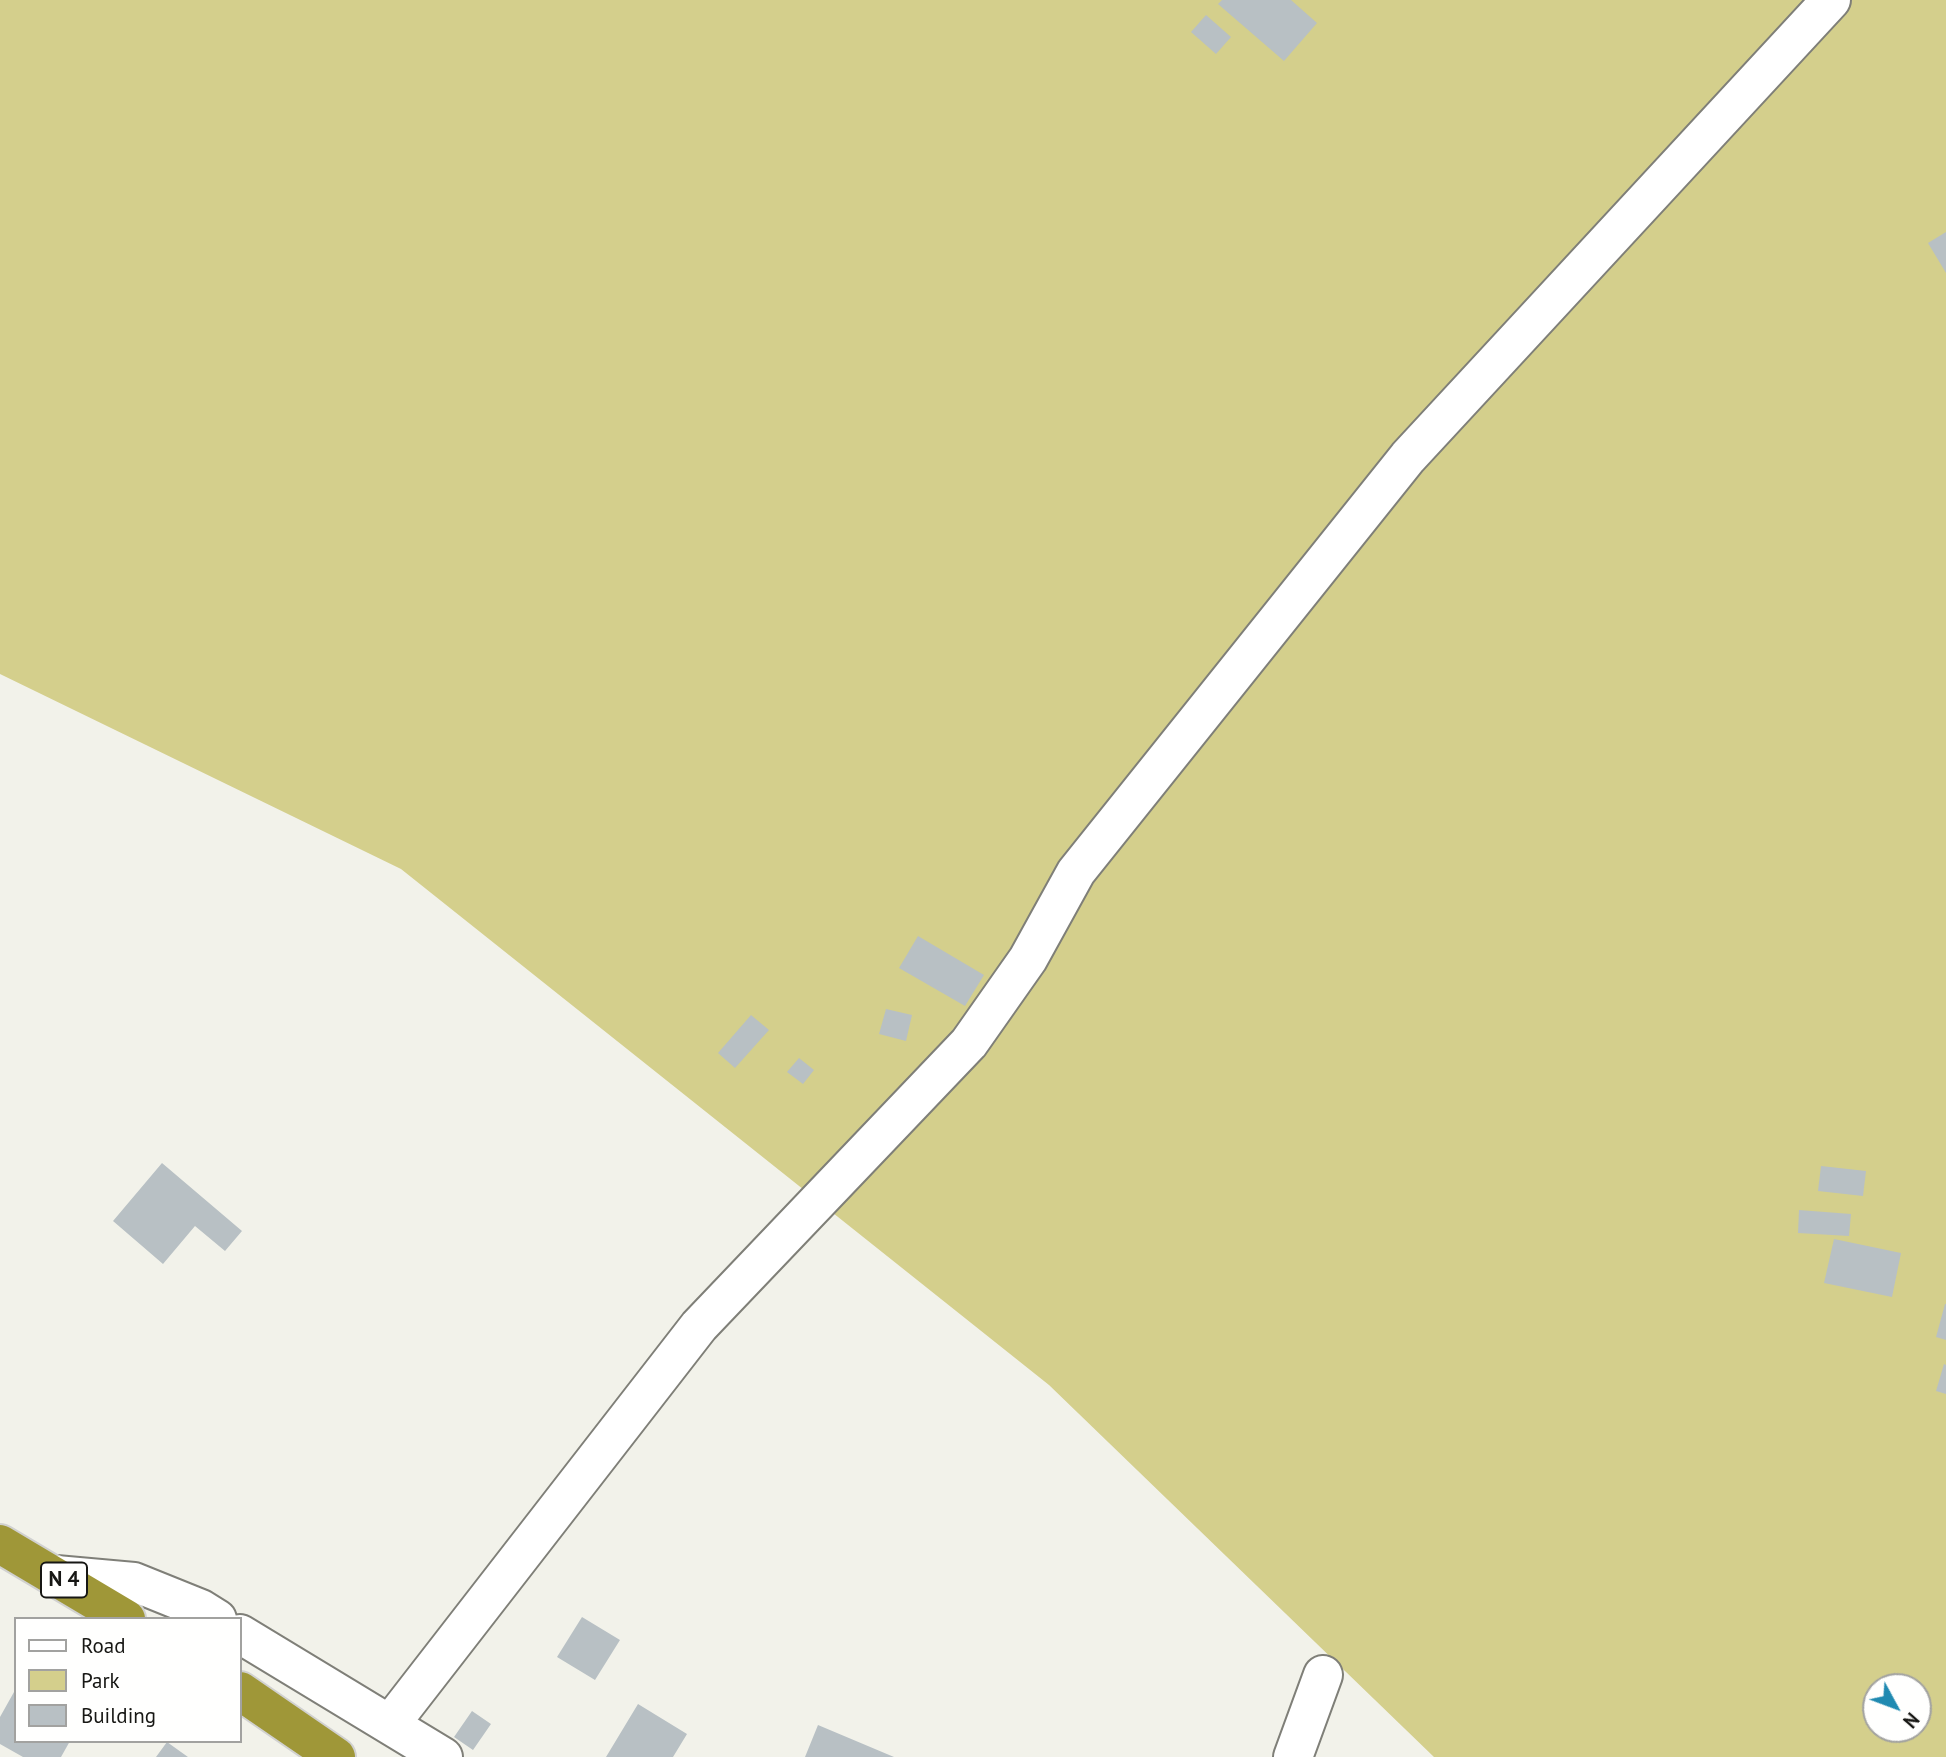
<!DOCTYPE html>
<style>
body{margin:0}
#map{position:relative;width:1946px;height:1757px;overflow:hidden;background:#f2f2ea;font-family:"PT Sans",sans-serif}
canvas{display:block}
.legend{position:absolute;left:14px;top:1617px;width:228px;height:126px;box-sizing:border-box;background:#fffffe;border:2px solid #a2a2a0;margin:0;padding:9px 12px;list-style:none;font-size:21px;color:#171714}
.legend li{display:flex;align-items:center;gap:14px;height:35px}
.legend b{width:35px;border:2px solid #a2a2a0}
.north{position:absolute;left:1862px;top:1673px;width:70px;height:70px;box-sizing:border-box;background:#fffffe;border:2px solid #a2a2a0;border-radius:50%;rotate:131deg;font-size:19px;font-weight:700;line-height:28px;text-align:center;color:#171714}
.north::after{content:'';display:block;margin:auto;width:24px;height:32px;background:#208ab1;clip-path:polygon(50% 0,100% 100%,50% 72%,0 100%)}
</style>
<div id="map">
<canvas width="1946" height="1757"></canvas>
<ul class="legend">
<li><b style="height:9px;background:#fff"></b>Road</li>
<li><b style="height:19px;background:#d4cf8c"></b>Park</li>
<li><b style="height:19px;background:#b8c0c4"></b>Building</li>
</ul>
<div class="north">N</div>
</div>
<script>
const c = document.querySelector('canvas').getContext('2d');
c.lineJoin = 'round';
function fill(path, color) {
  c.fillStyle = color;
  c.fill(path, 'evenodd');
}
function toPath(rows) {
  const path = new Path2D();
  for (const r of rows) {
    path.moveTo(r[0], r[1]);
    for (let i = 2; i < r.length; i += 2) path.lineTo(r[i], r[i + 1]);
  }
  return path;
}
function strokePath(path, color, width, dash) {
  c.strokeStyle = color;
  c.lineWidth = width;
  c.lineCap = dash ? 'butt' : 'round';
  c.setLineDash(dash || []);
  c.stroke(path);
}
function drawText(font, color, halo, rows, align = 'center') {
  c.font = font + ' "PT Sans",sans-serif';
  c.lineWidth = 5;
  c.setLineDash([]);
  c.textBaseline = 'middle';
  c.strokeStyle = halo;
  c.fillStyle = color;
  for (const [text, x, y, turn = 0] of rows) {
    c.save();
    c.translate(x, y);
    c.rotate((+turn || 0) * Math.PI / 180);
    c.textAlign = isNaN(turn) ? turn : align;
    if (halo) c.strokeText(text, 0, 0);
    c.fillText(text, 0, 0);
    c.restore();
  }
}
fill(toPath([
 [0,0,1946,0,1946,1757,1434,1757,1049,1385,401,869,0,674],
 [1876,1687,1918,1687,1918,1729,1876,1729]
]), '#d4cf8c');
fill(toPath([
 [1222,0,1291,0,1317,23,1284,61,1218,4],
 [1206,15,1231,37,1216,54,1191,32],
 [1946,232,1946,273,1928,243],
 [918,936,984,975,965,1006,899,968],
 [886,1009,912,1015,906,1041,879,1034],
 [751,1015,769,1030,735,1068,718,1053],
 [799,1058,814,1070,803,1084,787,1072],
 [162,1163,242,1231,225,1251,195,1226,163,1264,113,1221],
 [1821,1166,1866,1171,1863,1196,1818,1191],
 [1799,1210,1851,1214,1849,1236,1798,1233],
 [1834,1239,1901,1253,1892,1297,1824,1283],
 [1945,1304,1946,1304,1946,1340,1936,1337],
 [1944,1364,1946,1365,1946,1394,1936,1391],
 [582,1617,620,1640,595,1680,557,1657],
 [14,1692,16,1741,70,1741,61,1757,23,1757,0,1744,0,1717],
 [638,1704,687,1734,673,1757,606,1757],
 [472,1711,491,1724,473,1750,454,1737],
 [818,1725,894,1757,805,1757],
 [167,1742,188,1757,156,1757]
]), '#b8c0c4');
const minor = toPath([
 [56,1575,134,1582,201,1609,217,1619],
 [240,1634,443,1757],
 [391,1723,699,1326,969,1043,1028,959,1076,872,1408,457,1831,0],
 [1293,1757,1323,1675]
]);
const highway = toPath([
 [0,1544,126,1619],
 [240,1691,336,1757]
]);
strokePath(minor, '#7f7f78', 42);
strokePath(highway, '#d1d1d0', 42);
strokePath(minor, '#fff', 38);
strokePath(highway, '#9f9738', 38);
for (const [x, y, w] of [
 [64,1580,46]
]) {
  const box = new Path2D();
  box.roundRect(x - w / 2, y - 17.5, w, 35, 5);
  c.fillStyle = '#fffffe';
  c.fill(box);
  strokePath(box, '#171714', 2);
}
drawText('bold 21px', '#171714', null, [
 ["N 4",64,1580]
]);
</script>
